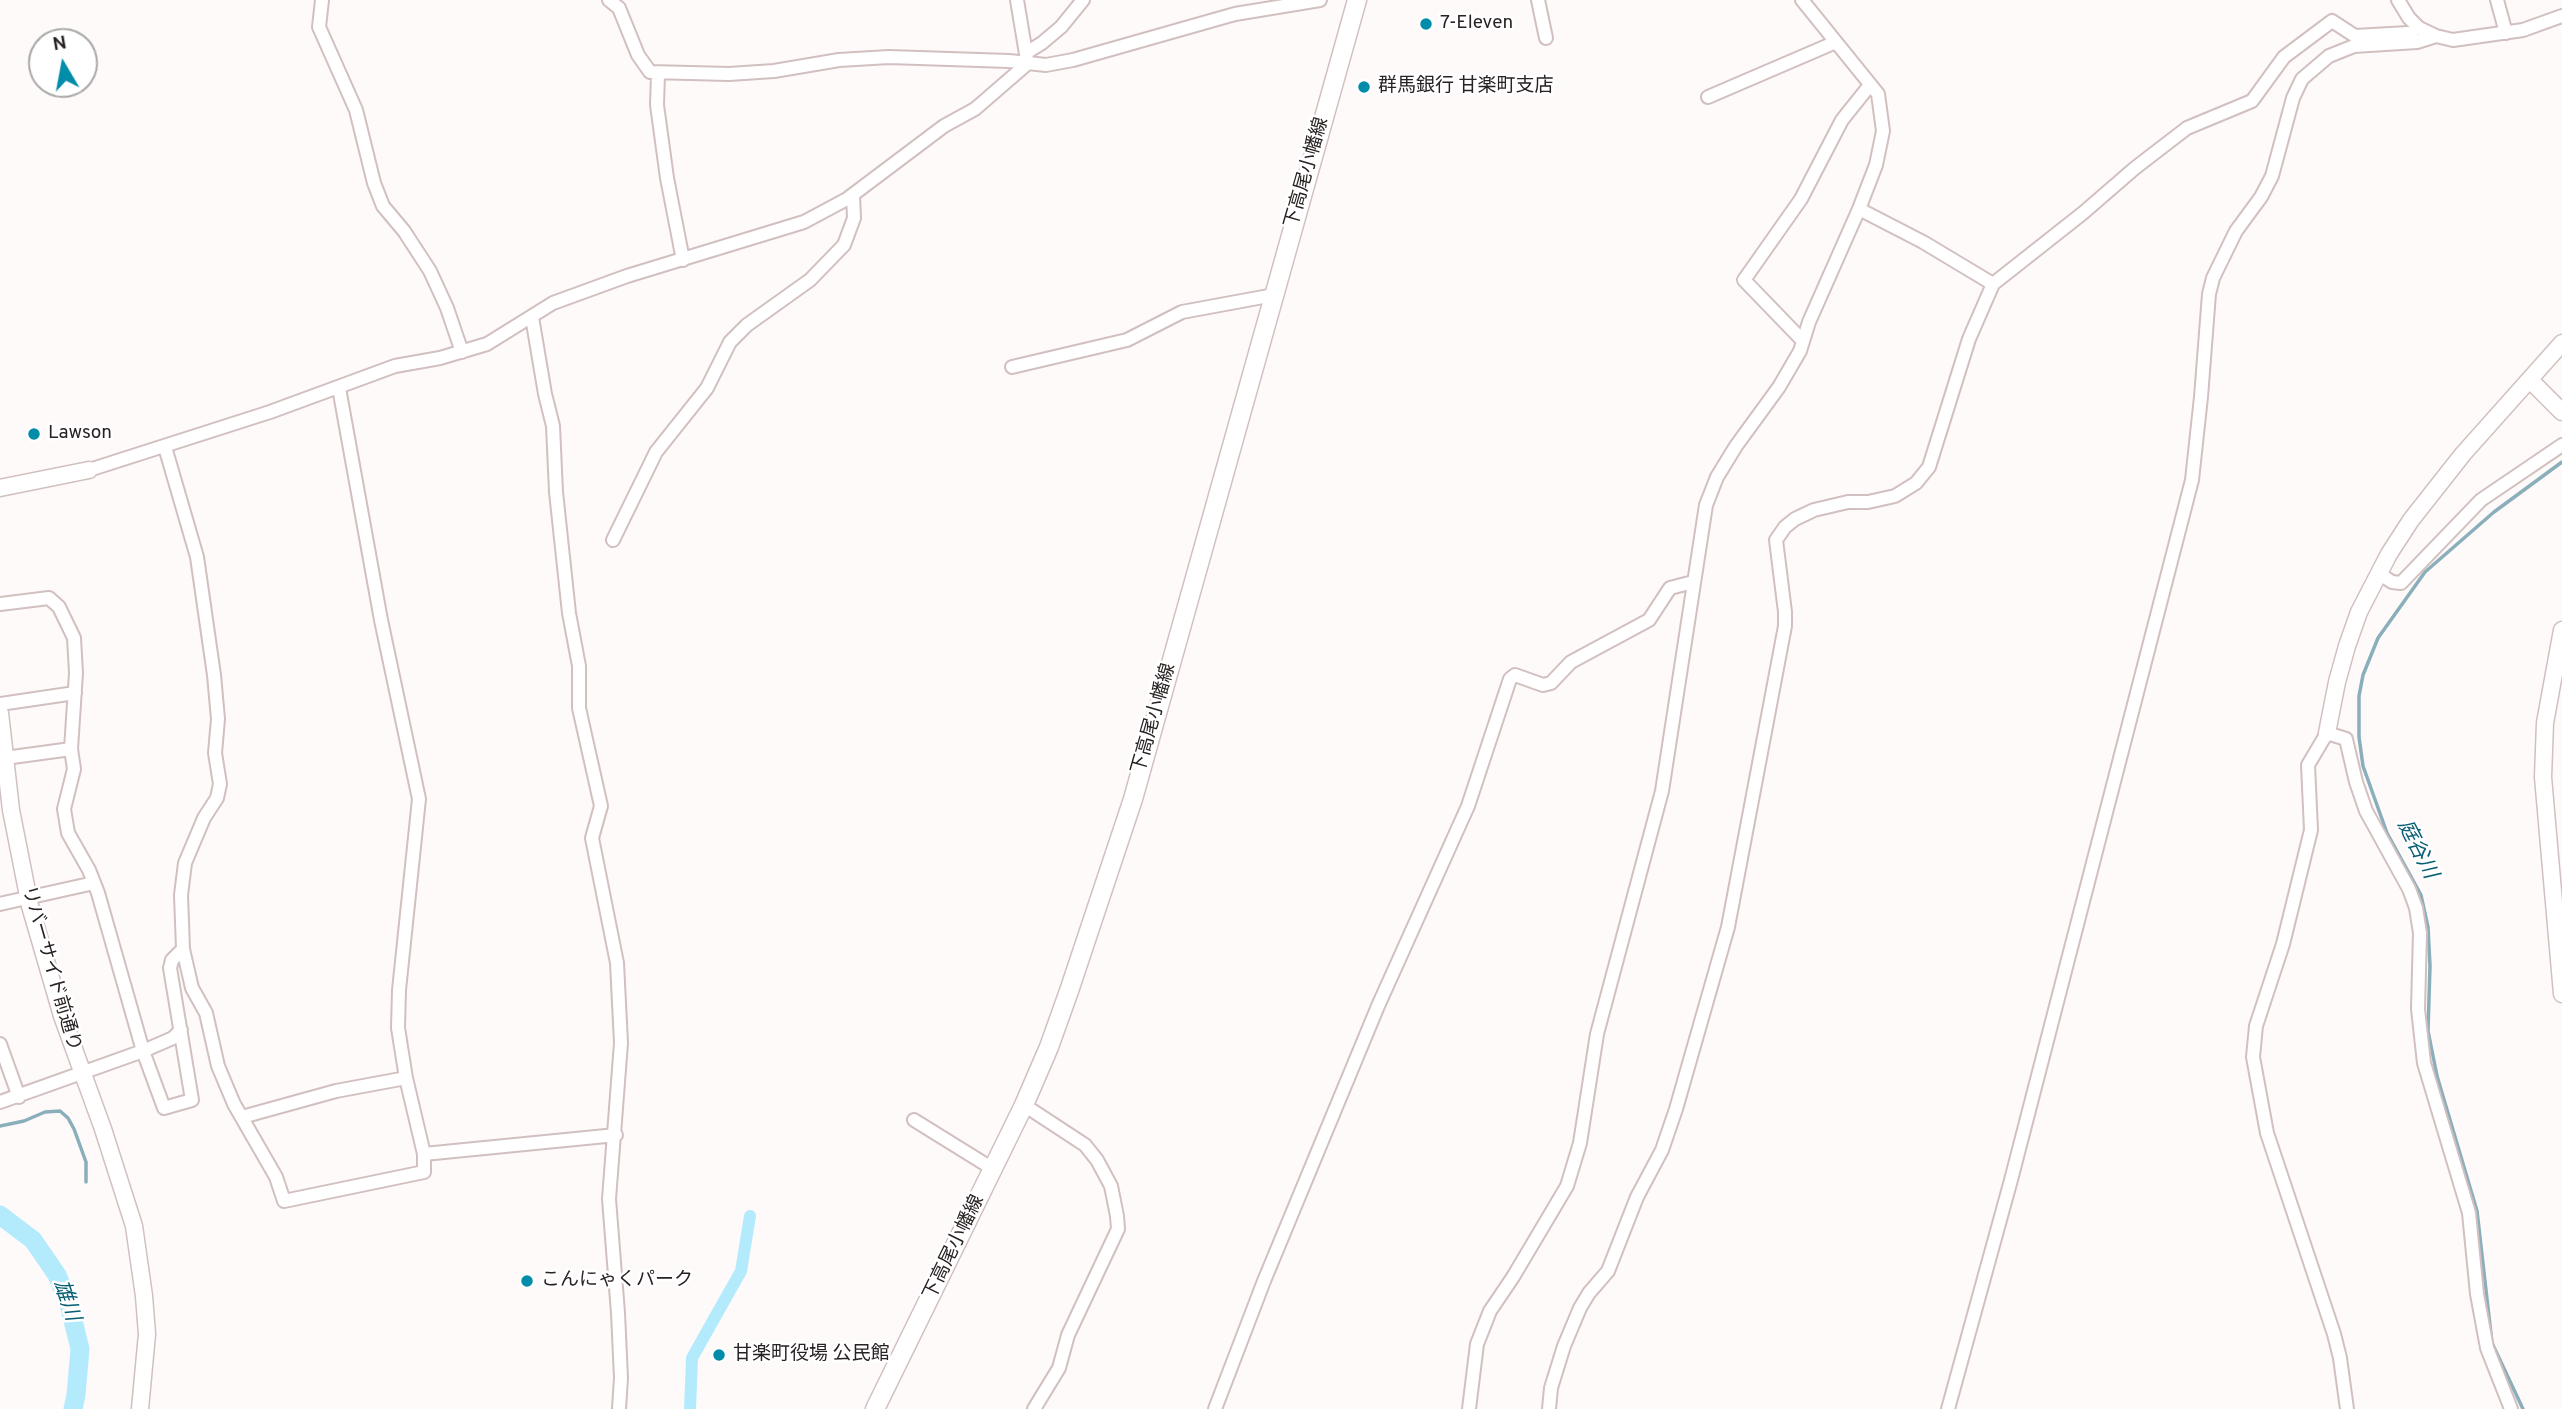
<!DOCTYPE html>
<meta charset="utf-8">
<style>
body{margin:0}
#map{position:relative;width:2562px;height:1409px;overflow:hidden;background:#fefafa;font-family:Overpass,sans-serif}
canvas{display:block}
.north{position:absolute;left:28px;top:28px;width:70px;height:70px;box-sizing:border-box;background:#fff;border:2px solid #a9a7a7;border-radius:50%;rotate:350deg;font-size:19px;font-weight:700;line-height:28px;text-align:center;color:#292222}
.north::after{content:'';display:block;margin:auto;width:24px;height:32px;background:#018caa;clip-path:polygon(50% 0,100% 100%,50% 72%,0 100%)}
</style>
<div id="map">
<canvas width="2562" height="1409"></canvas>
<div class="north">N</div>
</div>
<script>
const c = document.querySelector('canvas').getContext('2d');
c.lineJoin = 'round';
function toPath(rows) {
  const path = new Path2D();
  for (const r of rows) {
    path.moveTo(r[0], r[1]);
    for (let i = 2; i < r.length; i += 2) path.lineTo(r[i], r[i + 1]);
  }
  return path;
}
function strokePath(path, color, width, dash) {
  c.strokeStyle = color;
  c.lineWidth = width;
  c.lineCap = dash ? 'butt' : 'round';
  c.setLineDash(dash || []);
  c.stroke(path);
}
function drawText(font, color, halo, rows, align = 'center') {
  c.font = font + ' Overpass,"Noto Sans JP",sans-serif';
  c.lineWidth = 5;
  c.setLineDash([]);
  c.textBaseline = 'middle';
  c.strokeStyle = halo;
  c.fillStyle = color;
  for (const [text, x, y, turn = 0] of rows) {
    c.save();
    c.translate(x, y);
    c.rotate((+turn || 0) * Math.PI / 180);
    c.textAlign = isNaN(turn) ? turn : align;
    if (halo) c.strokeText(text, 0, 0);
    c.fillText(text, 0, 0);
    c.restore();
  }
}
strokePath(toPath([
 [0,1126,24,1121,45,1112,60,1111,68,1118,74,1129,86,1162,86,1182],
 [2523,1409,2492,1343,2477,1211,2437,1076,2428,1031,2430,966,2428,927,2421,895,2387,833,2363,766,2359,737,2359,696,2363,675,2378,638,2425,572,2494,512,2562,462]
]), '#8aafbb', 3.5);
strokePath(toPath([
 [690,1409,692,1358,741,1271,750,1216]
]), '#b3ebfd', 12);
strokePath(toPath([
 [0,1215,33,1240,57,1275,69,1304,80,1349,76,1395,73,1409]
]), '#b3ebfd', 19);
const minor = toPath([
 [322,0,319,27,356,110,374,183,383,206,404,231,430,271,447,308,462,352],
 [609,0,619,8,638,55,650,72,729,74,774,71,839,60,889,57,1009,61,1046,65,1073,60,1235,14,1320,0],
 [1017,0,1027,60],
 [1538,0,1546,38],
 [2398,0,2409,18,2419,28,2436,36,2453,40,2523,30,2562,16],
 [2497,0,2506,33],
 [1026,53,1042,43,1061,27,1083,0],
 [658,74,657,105,667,178,683,260],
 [1708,97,1836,42],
 [1859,209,1923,242,1993,284],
 [532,317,545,394,553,426,556,492,569,613,579,666,579,708,601,806,592,838,617,963,621,1043,609,1199,618,1313,621,1378,619,1409],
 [1803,341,1744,280,1801,199,1842,120,1870,85],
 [1012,367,1127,340,1182,312,1274,295],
 [165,447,197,557,214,675,218,719,215,753,220,784,217,798,204,818,185,863,181,895,183,949,192,988,206,1013,218,1066,234,1104,276,1177,284,1201,424,1172,424,1154,406,1078,398,1028,399,990,419,799,381,620,339,388],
 [89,470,270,412,395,366,440,358,487,344,553,303,627,276,804,222,847,199,944,126,975,109,1027,64],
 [613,540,656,452,707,388,730,342,747,325,810,280,844,245,854,218,853,195],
 [2378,573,2392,582,2401,583,2481,500,2562,445],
 [0,604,49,598,59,607,74,638,76,673,71,749,74,769,64,809,68,833,89,870,98,893,143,1051,164,1108,192,1100,170,968,172,960,183,949],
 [0,704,75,693],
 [5,758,71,749],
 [0,904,94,883],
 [0,1044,19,1097],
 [0,1102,143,1051,173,1038,181,1030],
 [1024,1105,1085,1145,1097,1160,1111,1186,1117,1216,1118,1229,1068,1335,1059,1368,1034,1409],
 [242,1117,336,1091,406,1078],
 [914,1120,993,1169],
 [424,1154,616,1135],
 [1215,1409,1264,1281,1378,1006,1468,806,1510,679,1515,675,1543,685,1551,683,1571,662,1649,620,1670,588,1693,582],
 [1469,1409,1477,1344,1490,1311,1513,1277,1567,1186,1580,1143,1597,1034,1662,791,1706,505,1717,477,1736,446,1779,387,1800,351,1809,322,1859,209,1876,165,1883,131,1878,94,1802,0],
 [1549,1409,1551,1388,1564,1346,1580,1308,1589,1293,1608,1271,1637,1197,1662,1150,1676,1109,1728,927,1785,626,1785,612,1776,540,1785,527,1795,519,1814,510,1848,502,1868,502,1895,496,1916,483,1929,467,1969,339,1993,284,2083,213,2135,168,2187,128,2252,101,2284,57,2332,21,2355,36,2408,33,2417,42],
 [1948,1409,2011,1180,2192,480,2201,397,2209,294,2213,278,2236,231,2261,197,2272,176,2293,98,2302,79,2329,56,2354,46,2417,42,2436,36],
 [2347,1409,2340,1358,2334,1334,2267,1133,2253,1057,2256,1026,2283,944,2311,830,2308,765,2327,733,2346,739,2356,782,2366,811,2409,889,2416,908,2420,933,2418,1009,2424,1063,2469,1213,2477,1294,2487,1348,2511,1409]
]);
const tertiary = toPath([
 [2530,380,2562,412],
 [0,488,89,470],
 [2562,630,2545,723,2543,777,2562,994],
 [0,713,11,810,30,906,62,1016,103,1129,134,1226,144,1296,147,1334,140,1409],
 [2327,733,2337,682,2347,646,2359,612,2389,554,2411,520,2463,454,2562,343]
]);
const secondary = toPath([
 [875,1409,1024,1105,1049,1047,1069,991,1133,799,1357,0]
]);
strokePath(minor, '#d1c0bf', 16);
strokePath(tertiary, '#d1c0bf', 19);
strokePath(secondary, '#d1c0bf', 21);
strokePath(minor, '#fff', 12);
strokePath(tertiary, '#fff', 16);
strokePath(secondary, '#fff', 18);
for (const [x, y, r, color] of [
 [1426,24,7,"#018caa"],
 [1364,87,7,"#018caa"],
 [34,434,7,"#018caa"],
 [527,1281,7,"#018caa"],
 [719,1355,7,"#018caa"]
]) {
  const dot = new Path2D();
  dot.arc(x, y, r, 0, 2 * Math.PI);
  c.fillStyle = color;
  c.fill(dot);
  strokePath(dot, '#fff', 2.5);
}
drawText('19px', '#292222', '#fff', [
 ["7-Eleven",1440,24],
 ["群馬銀行 甘楽町支店",1378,87],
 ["Lawson",48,434],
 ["こんにゃくパーク",541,1281],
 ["甘楽町役場 公民館",733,1355]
], 'left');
drawText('19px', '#292222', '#fff', [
 ["下高尾小幡線",1308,173,-74],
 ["下高尾小幡線",1155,719,-74],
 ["リバーサイド前通り",50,969,74],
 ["下高尾小幡線",955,1248,-64]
]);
drawText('italic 21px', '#075f74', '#fff', [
 ["庭谷川",2416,850,63],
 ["雄川",65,1301,71]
]);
</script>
